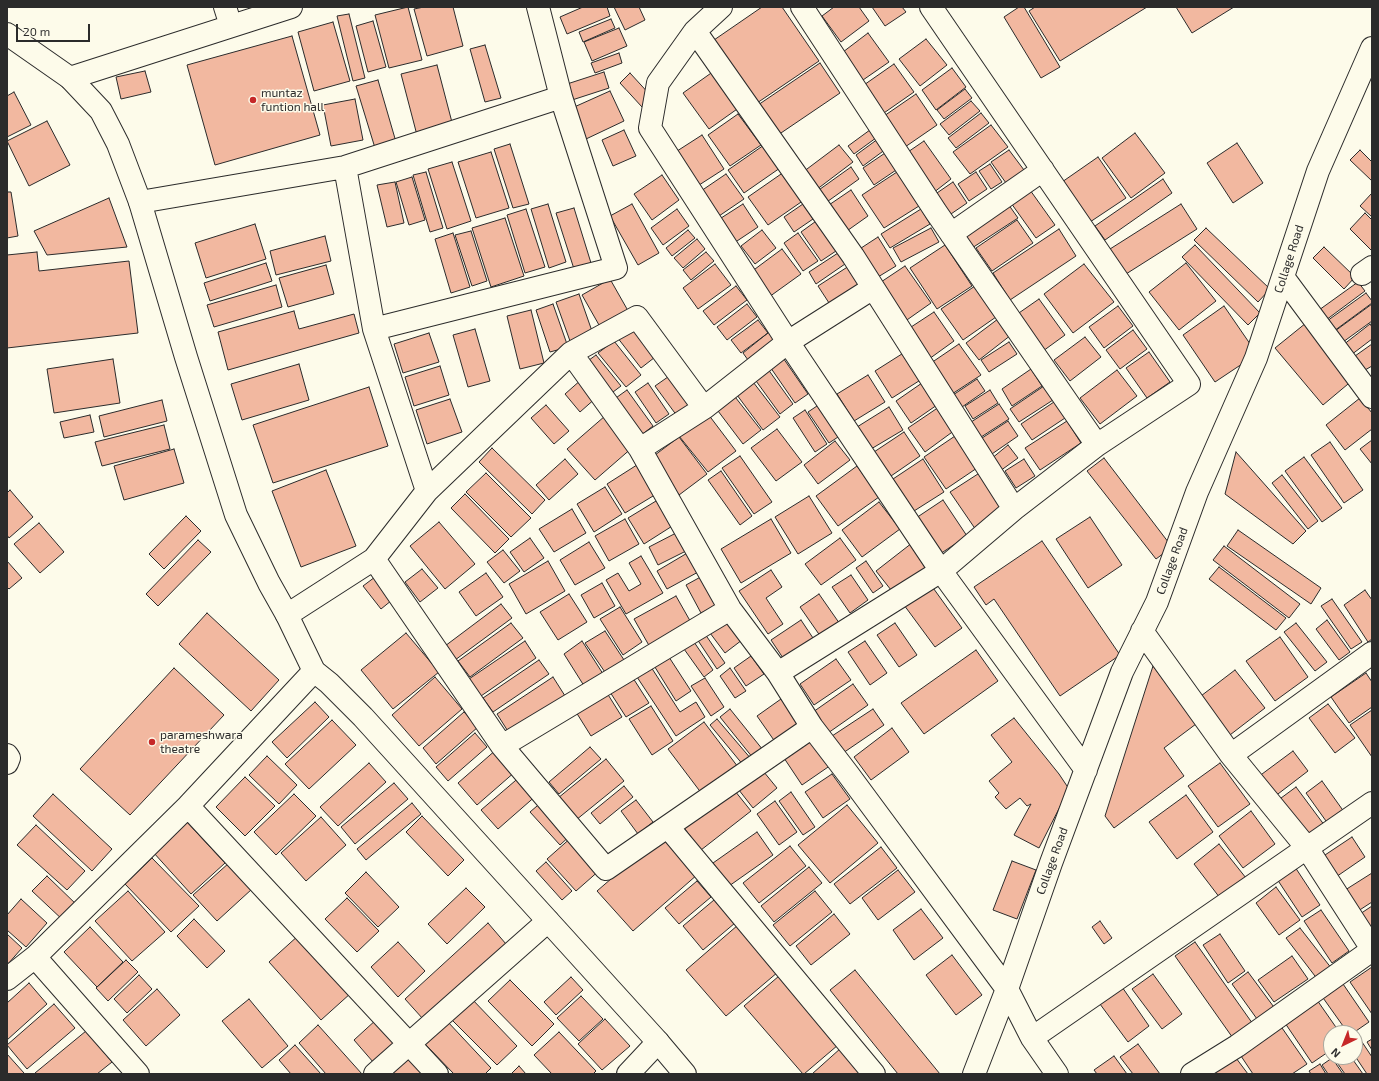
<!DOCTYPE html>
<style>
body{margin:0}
#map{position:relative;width:1379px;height:1081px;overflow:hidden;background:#fdfbea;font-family:"Exo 2",sans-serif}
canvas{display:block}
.frame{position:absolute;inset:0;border:8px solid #2b2b2b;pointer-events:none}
.north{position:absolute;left:1323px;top:1025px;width:40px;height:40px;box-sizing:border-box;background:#fdfbea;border:1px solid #a9a89e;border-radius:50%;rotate:223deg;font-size:11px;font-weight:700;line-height:16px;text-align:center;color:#2b2b2b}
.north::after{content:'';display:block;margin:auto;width:14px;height:18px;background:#c62828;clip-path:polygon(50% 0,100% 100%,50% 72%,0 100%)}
.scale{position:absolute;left:16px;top:24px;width:74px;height:18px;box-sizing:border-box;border:2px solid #2b2b2b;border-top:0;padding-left:5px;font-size:12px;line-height:14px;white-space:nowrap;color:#2b2b2b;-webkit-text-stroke:3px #fdfbea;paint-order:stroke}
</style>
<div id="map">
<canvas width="1379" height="1081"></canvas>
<div class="frame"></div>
<div class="north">N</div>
<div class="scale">20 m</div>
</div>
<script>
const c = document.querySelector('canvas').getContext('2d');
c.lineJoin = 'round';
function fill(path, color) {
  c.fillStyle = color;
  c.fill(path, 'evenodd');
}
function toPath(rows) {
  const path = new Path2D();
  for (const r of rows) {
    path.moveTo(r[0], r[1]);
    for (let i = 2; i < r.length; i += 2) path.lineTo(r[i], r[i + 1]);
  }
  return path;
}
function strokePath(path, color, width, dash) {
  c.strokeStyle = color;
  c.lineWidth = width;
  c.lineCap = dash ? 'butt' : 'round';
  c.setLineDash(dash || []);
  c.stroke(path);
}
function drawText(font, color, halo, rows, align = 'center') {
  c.font = font + ' "Exo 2",sans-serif';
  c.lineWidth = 3;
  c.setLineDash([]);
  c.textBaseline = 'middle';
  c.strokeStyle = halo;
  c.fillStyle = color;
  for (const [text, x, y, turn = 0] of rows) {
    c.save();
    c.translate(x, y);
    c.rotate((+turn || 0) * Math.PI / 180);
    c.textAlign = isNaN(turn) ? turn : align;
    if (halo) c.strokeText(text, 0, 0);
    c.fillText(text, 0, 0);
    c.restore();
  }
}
const building = toPath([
 [408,7,422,60,389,68,375,15,408,7],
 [424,7,453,7,463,46,427,56,414,9,424,7],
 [583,7,607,7,610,16,567,34,560,17,583,7],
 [614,7,639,7,645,20,625,30,614,7],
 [762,7,782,7,819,61,757,103,714,40,762,7],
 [834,7,859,7,869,21,841,42,822,16,834,7],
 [872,7,902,7,906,12,885,26,872,7],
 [1019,7,1024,7,1060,67,1041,78,1004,17,1019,7],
 [1035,7,1147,7,1060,61,1029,11,1035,7],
 [1176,7,1234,7,1192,33,1176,7],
 [349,14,365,78,353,81,337,16,349,14],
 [611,19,615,28,583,42,579,32,611,19],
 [373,21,386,67,368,72,356,26,373,21],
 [333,22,350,81,314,91,298,32,333,22],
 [619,28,627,46,592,61,584,42,619,28],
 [868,33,889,62,863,80,843,52,868,33],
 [292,36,320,135,215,165,187,65,292,36],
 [926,39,947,65,920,86,899,59,926,39],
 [485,45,501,98,485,102,470,49,485,45],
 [619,53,622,63,595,73,591,63,619,53],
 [820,63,840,93,778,135,758,105,820,63],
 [894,64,914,92,881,115,861,87,894,64],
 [437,65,454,130,418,139,401,74,437,65],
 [952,68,966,87,936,110,922,90,952,68],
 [145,71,151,92,121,99,116,77,145,71],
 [714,71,740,107,709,129,683,93,714,71],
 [604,72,609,88,569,101,564,85,604,72],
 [630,73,652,97,642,107,620,83,630,73],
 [378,80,396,142,375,148,356,86,378,80],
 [965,89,972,98,944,119,937,110,965,89],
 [610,91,624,121,586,139,572,108,610,91],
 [14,92,31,125,7,137,7,96,14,92],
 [916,94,937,125,905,147,884,116,916,94],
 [355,99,363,140,331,146,323,105,355,99],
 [971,101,980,111,949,135,940,124,971,101],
 [981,113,989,123,956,148,948,138,981,113],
 [738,114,761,145,730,166,708,135,738,114],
 [47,121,70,165,29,186,7,141,47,121],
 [991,125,1008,147,970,174,953,152,991,125],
 [874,127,880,135,854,154,848,146,874,127],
 [624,130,636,156,613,166,602,140,624,130],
 [1135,133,1165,173,1131,198,1102,158,1135,133],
 [702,135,724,169,696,187,674,153,702,135],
 [882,136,890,146,863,166,856,155,882,136],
 [924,141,951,179,933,193,905,154,924,141],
 [1237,143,1263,183,1233,203,1207,163,1237,143],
 [510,144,529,204,513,208,494,149,510,144],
 [764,145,780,168,744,193,728,170,764,145],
 [839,145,853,162,816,190,803,172,839,145],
 [891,149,902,166,874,185,863,168,891,149],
 [1009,150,1024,170,1006,183,991,162,1009,150],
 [1360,150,1372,162,1372,181,1350,160,1360,150],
 [491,152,509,208,476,218,458,162,491,152],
 [1098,157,1126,198,1090,222,1062,182,1098,157],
 [452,162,471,221,447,229,428,169,452,162],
 [990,164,1002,182,991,189,979,171,990,164],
 [851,167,859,179,824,204,816,192,851,167],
 [426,172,443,228,430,232,413,175,426,172],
 [784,172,804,200,768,225,748,197,784,172],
 [897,172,919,206,884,228,862,195,897,172],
 [976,172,987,189,969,201,958,184,976,172],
 [726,174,744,199,719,216,701,191,726,174],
 [662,175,679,200,652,220,634,194,662,175],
 [412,177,425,220,409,225,396,182,412,177],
 [1163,179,1172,193,1105,240,1095,226,1163,179],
 [395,182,404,223,387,227,377,185,395,182],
 [953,182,967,203,948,216,934,195,953,182],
 [851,190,868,216,844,233,826,207,851,190],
 [1030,190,1055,225,1036,238,1011,203,1030,190],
 [7,192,11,192,18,236,7,238,7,192],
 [1372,193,1372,217,1360,206,1372,193],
 [109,198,127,247,47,255,34,231,109,198],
 [1006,201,1018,218,972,248,961,232,1006,201],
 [548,204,566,262,549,268,531,209,548,204],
 [632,204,659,253,638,265,610,216,632,204],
 [743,204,758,227,734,243,718,220,743,204],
 [803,204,813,219,794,232,784,217,803,204],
 [1181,204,1197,229,1126,274,1110,249,1181,204],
 [574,208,591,263,574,269,556,213,574,208],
 [526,209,545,267,525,273,507,215,526,209],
 [677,209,689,226,663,245,651,228,677,209],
 [921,209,930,224,890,248,881,234,921,209],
 [1365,213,1372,220,1372,251,1350,229,1365,213],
 [505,218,524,276,491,287,472,228,505,218],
 [819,219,839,249,821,261,801,232,819,219],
 [1017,220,1033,243,992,271,976,248,1017,220],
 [255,224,266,259,206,278,195,243,255,224],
 [931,228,939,242,901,262,893,248,931,228],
 [1206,228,1270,289,1258,302,1194,240,1206,228],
 [1059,229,1076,256,1010,300,993,273,1059,229],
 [688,230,695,238,672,256,666,248,688,230],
 [762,230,776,248,755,264,741,246,762,230],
 [471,231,487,281,472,286,455,235,471,231],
 [453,233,470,287,451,293,435,239,453,233],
 [798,233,818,261,803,271,784,243,798,233],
 [325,236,331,261,276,275,270,251,325,236],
 [878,237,896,266,873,280,855,252,878,237],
 [697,239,705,249,683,268,674,258,697,239],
 [945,245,972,286,937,309,910,268,945,245],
 [1195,245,1260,313,1248,325,1182,257,1195,245],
 [1324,247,1355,277,1344,289,1313,258,1324,247],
 [782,249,801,274,769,297,751,272,782,249],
 [37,252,39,271,129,261,138,333,7,348,7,255,37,252],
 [706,252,714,261,691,280,683,270,706,252],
 [838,253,845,264,816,284,809,272,838,253],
 [266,263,272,281,210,301,204,283,266,263],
 [1186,263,1216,301,1179,330,1149,292,1186,263],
 [715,264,731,285,698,309,683,288,715,264],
 [1084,264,1114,302,1073,333,1044,294,1084,264],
 [326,265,334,294,288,307,279,278,326,265],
 [849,266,862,285,831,306,818,286,849,266],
 [905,266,931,303,904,322,878,284,905,266],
 [610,279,631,316,603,332,582,295,610,279],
 [1358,282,1365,291,1326,320,1319,310,1358,282],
 [276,285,282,307,214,327,207,305,276,285],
 [736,286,747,300,714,325,703,311,736,286],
 [975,286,996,317,963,340,941,309,975,286],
 [1366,293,1372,301,1372,303,1334,331,1327,321,1366,293],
 [579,294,593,334,570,341,556,302,579,294],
 [1039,299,1065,335,1043,351,1016,315,1039,299],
 [553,304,568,347,550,352,536,310,553,304],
 [747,304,757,317,727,340,717,327,747,304],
 [1372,304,1372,321,1343,342,1335,331,1372,304],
 [1118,306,1133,326,1104,348,1089,327,1118,306],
 [1224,306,1257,354,1215,382,1183,335,1224,306],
 [531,310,544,363,520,369,507,316,531,310],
 [294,311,299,329,354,314,359,333,228,370,218,332,294,311],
 [934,312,954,341,929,359,908,329,934,312],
 [998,319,1011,335,979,360,966,343,998,319],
 [758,320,768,333,741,353,731,340,758,320],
 [635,323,659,354,641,368,617,337,635,323],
 [1306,323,1354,379,1323,405,1275,348,1306,323],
 [1370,324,1372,327,1372,339,1351,355,1343,345,1370,324],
 [475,329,490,381,468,387,453,335,475,329],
 [1133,330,1147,349,1120,369,1106,350,1133,330],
 [769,332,780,346,753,367,743,353,769,332],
 [429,333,439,362,403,373,394,344,429,333],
 [1085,337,1101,357,1070,381,1054,360,1085,337],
 [614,341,641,375,626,387,598,353,614,341],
 [1009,342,1017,354,989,372,981,360,1009,342],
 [959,344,981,375,952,394,931,363,959,344],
 [1372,344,1372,366,1365,370,1355,356,1372,344],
 [779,352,808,394,795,403,766,361,779,352],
 [905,352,922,379,892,398,875,371,905,352],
 [1149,352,1170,382,1147,398,1126,368,1149,352],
 [596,355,621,386,609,395,585,363,596,355],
 [113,359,120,403,54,413,47,369,113,359],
 [299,364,309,400,242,420,231,384,299,364],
 [765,365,793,404,780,414,751,374,765,365],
 [440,366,449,395,414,406,405,377,440,366],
 [1031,369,1042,386,1012,406,1002,389,1031,369],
 [1117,370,1137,396,1100,424,1080,398,1117,370],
 [675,372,700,406,680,420,655,386,675,372],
 [868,375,885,402,854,421,837,394,868,375],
 [750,378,780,417,763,430,734,391,750,378],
 [582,379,597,397,580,412,565,394,582,379],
 [977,379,985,391,962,407,953,395,977,379],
 [648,383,669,414,656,423,635,392,648,383],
 [922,383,937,405,911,423,896,401,922,383],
 [1044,386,1053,400,1019,422,1010,409,1044,386],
 [369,387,388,446,273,483,253,425,369,387],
 [627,390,653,426,640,436,613,400,627,390],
 [990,390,998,403,973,419,965,406,990,390],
 [732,393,761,430,743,444,715,407,732,393],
 [1360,398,1372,413,1372,429,1345,450,1326,425,1360,398],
 [450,399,462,432,427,444,416,410,450,399],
 [162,400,167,421,104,437,99,416,162,400],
 [1057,400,1068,416,1032,440,1021,424,1057,400],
 [820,404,841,435,829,443,808,412,820,404],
 [999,404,1009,419,978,439,968,424,999,404],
 [546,405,569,431,554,444,531,418,546,405],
 [889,407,903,430,871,449,857,427,889,407],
 [939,407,955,430,925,452,908,428,939,407],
 [805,410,827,444,815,452,793,418,805,410],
 [708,414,736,451,708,472,679,436,708,414],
 [90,415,94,432,64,438,60,422,90,415],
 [605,416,633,447,595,480,567,449,605,416],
 [1008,421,1018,436,989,456,979,440,1008,421],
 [1067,421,1081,443,1040,470,1025,448,1067,421],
 [164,425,170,449,102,466,95,442,164,425],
 [777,429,802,462,776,481,751,448,777,429],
 [904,432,920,456,891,476,874,452,904,432],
 [958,434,980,466,946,489,924,457,958,434],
 [679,437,707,474,679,495,651,458,679,437],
 [1372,440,1372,464,1360,449,1372,440],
 [835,441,850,460,818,484,804,465,835,441],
 [1330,442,1363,490,1344,503,1311,455,1330,442],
 [1008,445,1018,458,1000,471,991,459,1008,445],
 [492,448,545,500,532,514,479,462,492,448],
 [174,449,184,483,124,500,114,466,174,449],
 [1236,452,1306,531,1293,544,1225,494,1236,452],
 [740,456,772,502,754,514,722,468,740,456],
 [1304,457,1342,508,1322,522,1285,471,1304,457],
 [1104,458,1172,547,1156,559,1087,471,1104,458],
 [565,459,578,474,549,500,536,485,565,459],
 [923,459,944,492,914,511,893,479,923,459],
 [1024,459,1035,476,1016,488,1005,471,1024,459],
 [640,463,658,493,625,513,607,484,640,463],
 [857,466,879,497,838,526,816,496,857,466],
 [326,470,356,546,301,567,272,491,326,470],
 [721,471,752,516,740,525,708,480,721,471],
 [981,472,1007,510,976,530,950,492,981,472],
 [486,473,531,518,511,537,466,492,486,473],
 [1282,475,1318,521,1308,529,1272,483,1282,475],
 [605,487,622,514,594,532,577,504,605,487],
 [10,490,33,517,9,538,7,535,7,493,10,490],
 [465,494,509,539,495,553,451,508,465,494],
 [809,496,832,533,798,554,775,517,809,496],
 [661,498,677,523,644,544,628,518,661,498],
 [943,500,967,536,940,554,916,518,943,500],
 [879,502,900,529,862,557,842,530,879,502],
 [572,509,586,533,554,552,539,529,572,509],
 [186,516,201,531,164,569,149,554,186,516],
 [1090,517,1122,565,1088,588,1056,539,1090,517],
 [625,519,639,544,609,561,595,536,625,519],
 [771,519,791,553,741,583,721,549,771,519],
 [439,522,475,564,445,589,410,546,439,522],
 [39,523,64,552,40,573,14,544,39,523],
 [1238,530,1321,588,1311,604,1227,546,1238,530],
 [678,532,688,550,658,565,649,547,678,532],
 [530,538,544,558,524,572,510,552,530,538],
 [840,538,856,560,821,585,805,564,840,538],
 [198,540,211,552,158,606,146,594,198,540],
 [1042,541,1120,655,1060,696,994,599,986,605,974,587,1042,541],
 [589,542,605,568,575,585,560,560,589,542],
 [912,543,930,566,895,595,876,571,912,543],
 [1224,546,1300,604,1289,618,1213,560,1224,546],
 [503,550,520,571,504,583,487,562,503,550],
 [689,552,700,571,667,589,657,571,689,552],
 [641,556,663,593,626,614,606,580,618,573,629,591,641,584,629,563,641,556],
 [7,561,22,578,9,589,7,587,7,561],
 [548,561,565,591,526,614,509,584,548,561],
 [866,561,883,586,873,593,856,568,866,561],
 [1219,567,1286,618,1276,630,1209,579,1219,567],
 [422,569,438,588,420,602,405,582,422,569],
 [771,570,782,587,766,598,783,624,768,634,739,591,771,570],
 [486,573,503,597,476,616,459,592,486,573],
 [379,574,397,596,381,609,363,586,379,574],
 [706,574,721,603,701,613,686,585,706,574],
 [851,575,868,600,850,613,832,587,851,575],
 [602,583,615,606,594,618,581,595,602,583],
 [931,585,962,628,935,647,904,605,931,585],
 [1365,590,1372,600,1372,639,1368,642,1344,605,1365,590],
 [569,594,587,622,558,640,540,612,569,594],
 [819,594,842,627,823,640,800,607,819,594],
 [676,596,693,626,651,649,634,619,676,596],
 [1332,599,1362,642,1351,649,1321,606,1332,599],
 [501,604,512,618,451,663,441,649,501,604],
 [620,607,642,642,623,655,600,619,620,607],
 [207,613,279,680,251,711,179,644,207,613],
 [727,620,742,640,725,653,710,633,727,620],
 [801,620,815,641,785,661,771,640,801,620],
 [1327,620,1350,652,1339,660,1316,629,1327,620],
 [511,623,523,638,470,677,458,661,511,623],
 [895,623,917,655,899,667,877,635,895,623],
 [1296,623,1327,662,1315,671,1284,632,1296,623],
 [605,631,628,666,609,678,585,643,605,631],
 [406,633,439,672,393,709,361,670,406,633],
 [705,634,725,663,717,669,697,639,705,634],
 [1280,637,1308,677,1275,701,1246,661,1280,637],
 [525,641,536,658,481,696,469,679,525,641],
 [582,641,605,677,586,689,564,654,582,641],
 [865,641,887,673,870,685,848,652,865,641],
 [694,642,713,670,704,677,684,649,694,642],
 [976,650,998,681,924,734,901,703,976,650],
 [667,654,691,691,676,701,653,664,667,654],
 [751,656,764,674,746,686,734,668,751,656],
 [836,659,851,680,814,705,800,684,836,659],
 [539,660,549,674,493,712,483,698,539,660],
 [1153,666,1196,724,1164,748,1184,776,1114,828,1105,816,1153,666],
 [651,667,680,712,696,702,705,717,676,736,637,677,651,667],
 [174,668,224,715,130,815,80,769,174,668],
 [730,668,746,691,735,698,720,676,730,668],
 [1235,670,1265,708,1226,738,1197,699,1235,670],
 [1366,673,1372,682,1372,707,1349,723,1331,697,1366,673],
 [435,677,462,709,419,746,392,715,435,677],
 [553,677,567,699,511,736,497,714,553,677],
 [633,678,649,703,626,717,610,692,633,678],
 [705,678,724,707,711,716,691,686,705,678],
 [853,684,868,705,828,733,813,712,853,684],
 [607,693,622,717,591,736,576,712,607,693],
 [781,699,803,729,778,746,757,716,781,699],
 [315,702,329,717,287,758,272,742,315,702],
 [1328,704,1355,738,1335,753,1309,718,1328,704],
 [651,706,673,741,652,755,629,719,651,706],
 [730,709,763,750,753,758,720,717,730,709],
 [873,709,884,725,843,753,832,736,873,709],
 [1372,710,1372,757,1350,725,1372,710],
 [464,712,478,727,436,764,423,748,464,712],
 [1014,718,1059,774,1069,789,1039,848,1014,835,1031,804,1027,806,1020,798,1006,809,995,797,999,793,989,781,1012,762,991,735,1014,718],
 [717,719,752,760,744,766,710,725,717,719],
 [332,720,356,745,309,789,285,764,332,720],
 [704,722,738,767,702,794,668,749,704,722],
 [892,728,909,752,871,780,854,757,892,728],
 [475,733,487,747,448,781,436,767,475,733],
 [811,736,831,765,802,785,782,755,811,736],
 [590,747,601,759,559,794,549,782,590,747],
 [497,749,516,771,477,805,458,783,497,749],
 [1293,751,1308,771,1274,797,1258,777,1293,751],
 [267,756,297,785,279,804,249,775,267,756],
 [606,759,624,781,576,820,558,798,606,759],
 [369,763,386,782,338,826,320,807,369,763],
 [1220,763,1250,804,1218,827,1188,786,1220,763],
 [759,766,777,788,753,808,735,785,759,766],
 [832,774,850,799,823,818,805,792,832,774],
 [522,775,538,794,498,829,481,810,522,775],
 [245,777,275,806,245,836,216,807,245,777],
 [1322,781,1347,816,1331,828,1306,793,1322,781],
 [394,783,408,799,355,844,341,827,394,783],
 [624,786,633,797,600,824,591,813,624,786],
 [731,786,751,811,701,850,681,824,731,786],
 [1296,787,1325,826,1306,840,1277,801,1296,787],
 [791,792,815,827,803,835,779,801,791,792],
 [53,794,112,849,92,871,33,816,53,794],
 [294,794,316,816,276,855,254,832,294,794],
 [1186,795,1213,832,1177,859,1149,822,1186,795],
 [544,800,573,833,560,845,530,812,544,800],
 [636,800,653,822,638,834,621,811,636,800],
 [775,801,797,832,779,845,757,814,775,801],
 [412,803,421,814,366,860,357,849,412,803],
 [847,805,878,843,830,883,798,845,847,805],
 [1251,811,1275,844,1243,868,1219,836,1251,811],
 [422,816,464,860,448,876,406,832,422,816],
 [321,817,346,845,306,881,281,853,321,817],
 [186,821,225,863,191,894,153,852,186,821],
 [36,825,85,871,67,890,17,845,36,825],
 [757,832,773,855,729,886,713,863,757,832],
 [663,834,698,874,633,931,597,891,663,834],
 [573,836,601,869,576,891,547,859,573,836],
 [1352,837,1365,857,1333,879,1319,859,1352,837],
 [1219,844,1246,878,1220,898,1194,864,1219,844],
 [790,846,806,866,759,903,743,883,790,846],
 [881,847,897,868,850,904,834,884,881,847],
 [152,858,199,906,171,932,125,884,152,858],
 [1012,861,1036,870,1017,919,993,910,1012,861],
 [546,862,572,891,562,900,536,871,546,862],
 [229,863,252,889,217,921,193,895,229,863],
 [809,867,822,883,774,922,761,906,809,867],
 [1295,867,1320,905,1302,917,1277,879,1295,867],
 [898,870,915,892,878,920,862,898,898,870],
 [366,872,399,907,378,927,345,893,366,872],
 [1372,873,1372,902,1355,913,1342,892,1372,873],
 [47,876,79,907,65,922,32,891,47,876],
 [697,881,711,897,679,924,665,908,697,881],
 [1276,887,1300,920,1279,935,1256,903,1276,887],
 [466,888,485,907,447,944,428,924,466,888],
 [128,891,165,932,132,961,95,921,128,891],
 [815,891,832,912,790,946,773,925,815,891],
 [347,898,379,931,357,952,325,919,347,898],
 [21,899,47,923,26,947,7,930,7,915,21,899],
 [714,900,735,923,703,950,683,926,714,900],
 [1372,906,1372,937,1357,916,1372,906],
 [921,909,943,938,914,960,893,930,921,909],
 [1321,910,1349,951,1332,963,1304,921,1321,910],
 [834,914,850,934,811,965,796,946,834,914],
 [194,919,225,951,207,968,177,936,194,919],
 [1100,921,1112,938,1104,944,1092,927,1100,921],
 [488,923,506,944,423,1019,405,999,488,923],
 [738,925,778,972,726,1016,686,970,738,925],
 [90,927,123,962,97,987,64,952,90,927],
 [1300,928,1332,969,1318,980,1286,938,1300,928],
 [7,934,22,948,7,965,7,934],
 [1220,934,1245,971,1228,983,1203,945,1220,934],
 [299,935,351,993,321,1020,269,962,299,935],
 [398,942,425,971,398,997,371,967,398,942],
 [1195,942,1255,1027,1235,1041,1175,956,1195,942],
 [952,955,982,995,956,1015,926,975,952,955],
 [1292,956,1308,979,1274,1002,1258,980,1292,956],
 [126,960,138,972,108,1001,96,988,126,960],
 [1372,967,1372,1014,1350,982,1372,967],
 [855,970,940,1074,898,1074,830,990,855,970],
 [1248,972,1279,1014,1262,1026,1232,984,1248,972],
 [1153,974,1182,1014,1162,1029,1132,989,1153,974],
 [139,975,152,989,127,1013,114,999,139,975],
 [779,976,838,1045,804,1074,803,1074,744,1006,779,976],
 [571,977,583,990,556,1015,544,1002,571,977],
 [510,980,554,1024,532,1046,488,1001,510,980],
 [1341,981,1369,1022,1353,1033,1348,1033,1321,995,1341,981],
 [29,983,47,1004,7,1040,7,1003,29,983],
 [1120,984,1149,1026,1128,1042,1097,1000,1120,984],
 [157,989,180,1015,146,1046,123,1020,157,989],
 [581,996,603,1019,579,1041,557,1018,581,996],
 [470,997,517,1046,497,1065,449,1017,470,997],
 [249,999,288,1046,262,1068,222,1021,249,999],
 [1317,1000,1340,1033,1331,1033,1331,1050,1312,1063,1285,1023,1317,1000],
 [54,1004,75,1028,27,1069,7,1045,54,1004],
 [377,1019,403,1049,380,1070,354,1040,377,1019],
 [605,1019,630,1046,602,1070,578,1044,605,1019],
 [447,1021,491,1068,485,1074,454,1074,424,1043,447,1021],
 [318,1025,362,1074,326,1074,299,1043,318,1025],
 [1280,1025,1307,1064,1292,1074,1253,1074,1239,1053,1280,1025],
 [86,1031,112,1062,97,1074,35,1074,35,1073,86,1031],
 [559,1032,596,1071,593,1074,552,1074,534,1055,559,1032],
 [1360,1039,1372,1057,1372,1074,1367,1074,1355,1056,1355,1043,1360,1039],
 [1372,1039,1372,1050,1367,1042,1372,1039],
 [1138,1044,1160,1074,1133,1074,1120,1057,1138,1044],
 [295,1045,321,1074,291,1074,279,1060,295,1045],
 [841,1048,861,1070,857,1074,812,1074,841,1048],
 [411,1051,433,1074,390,1074,411,1051],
 [7,1054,24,1073,23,1074,7,1074,7,1054],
 [1233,1054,1248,1074,1207,1074,1233,1054],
 [1114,1056,1127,1074,1097,1074,1094,1070,1114,1056],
 [1333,1057,1351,1057,1363,1074,1345,1074,1333,1057],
 [1332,1058,1343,1074,1328,1074,1322,1065,1332,1058],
 [1320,1064,1326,1074,1311,1074,1309,1071,1320,1064],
 [519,1066,526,1074,511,1074,519,1066]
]);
fill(building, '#f2b8a0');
strokePath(building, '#2b2b2b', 1);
const street = toPath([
 [225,7,231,26],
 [538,7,561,97],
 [721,7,695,31,658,83,650,128,788,342,941,571,1086,770],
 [802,7,936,212,1097,445],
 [695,31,853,256,1014,509],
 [70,78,291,7],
 [140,202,345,167,561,97,616,268,374,329,345,167],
 [951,234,1043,170],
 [1362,274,1372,267],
 [1283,277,1372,397],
 [374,329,427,491],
 [571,353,637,317,704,408],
 [640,449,704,408,788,342,873,288],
 [374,559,502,746,730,609],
 [287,615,374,559,427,491,571,353,640,449,730,609,778,673,812,727,848,774,1007,989,1032,1038,1057,1074],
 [1142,631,1231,755,1307,848,1372,949],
 [778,673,941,571,1014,509,1097,445,1189,384,931,7],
 [502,746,606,869,812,727],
 [7,755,9,758,7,763],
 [1231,755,1372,653],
 [188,806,437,1074],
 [668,827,874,1074],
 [35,957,138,1074],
 [7,979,35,957,188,806,314,671],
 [1032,1038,1372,803],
 [375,1074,548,921],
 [628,1074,658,1042],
 [974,1074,1007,989,1051,863,1122,672,1157,602,1197,492,1256,358,1318,171,1372,48],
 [1192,1074,1237,1046,1372,950]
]);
const secondary = toPath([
 [7,34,70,78,101,111,118,144,140,202,186,357,236,515,269,583,287,615,314,671,329,683,363,717,658,1042,685,1074]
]);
strokePath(street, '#2b2b2b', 24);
strokePath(secondary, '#2b2b2b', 24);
strokePath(street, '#fdfbea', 22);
strokePath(secondary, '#fdfbea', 22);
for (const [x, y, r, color] of [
 [253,100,4,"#c62828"],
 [152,742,4,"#c62828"]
]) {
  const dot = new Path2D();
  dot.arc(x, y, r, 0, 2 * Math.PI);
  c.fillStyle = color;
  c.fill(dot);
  strokePath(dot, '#fdfbea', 1.5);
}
drawText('12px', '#2b2b2b', '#fdfbea', [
 ["muntaz",261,93],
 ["funtion hall",261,107],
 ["parameshwara",160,735],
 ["theatre",160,749]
], 'left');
drawText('12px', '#2b2b2b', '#fdfbea', [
 ["Collage Road",1289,259,-72],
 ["Collage Road",1172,561,-70],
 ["Collage Road",1052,861,-70]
]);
</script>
